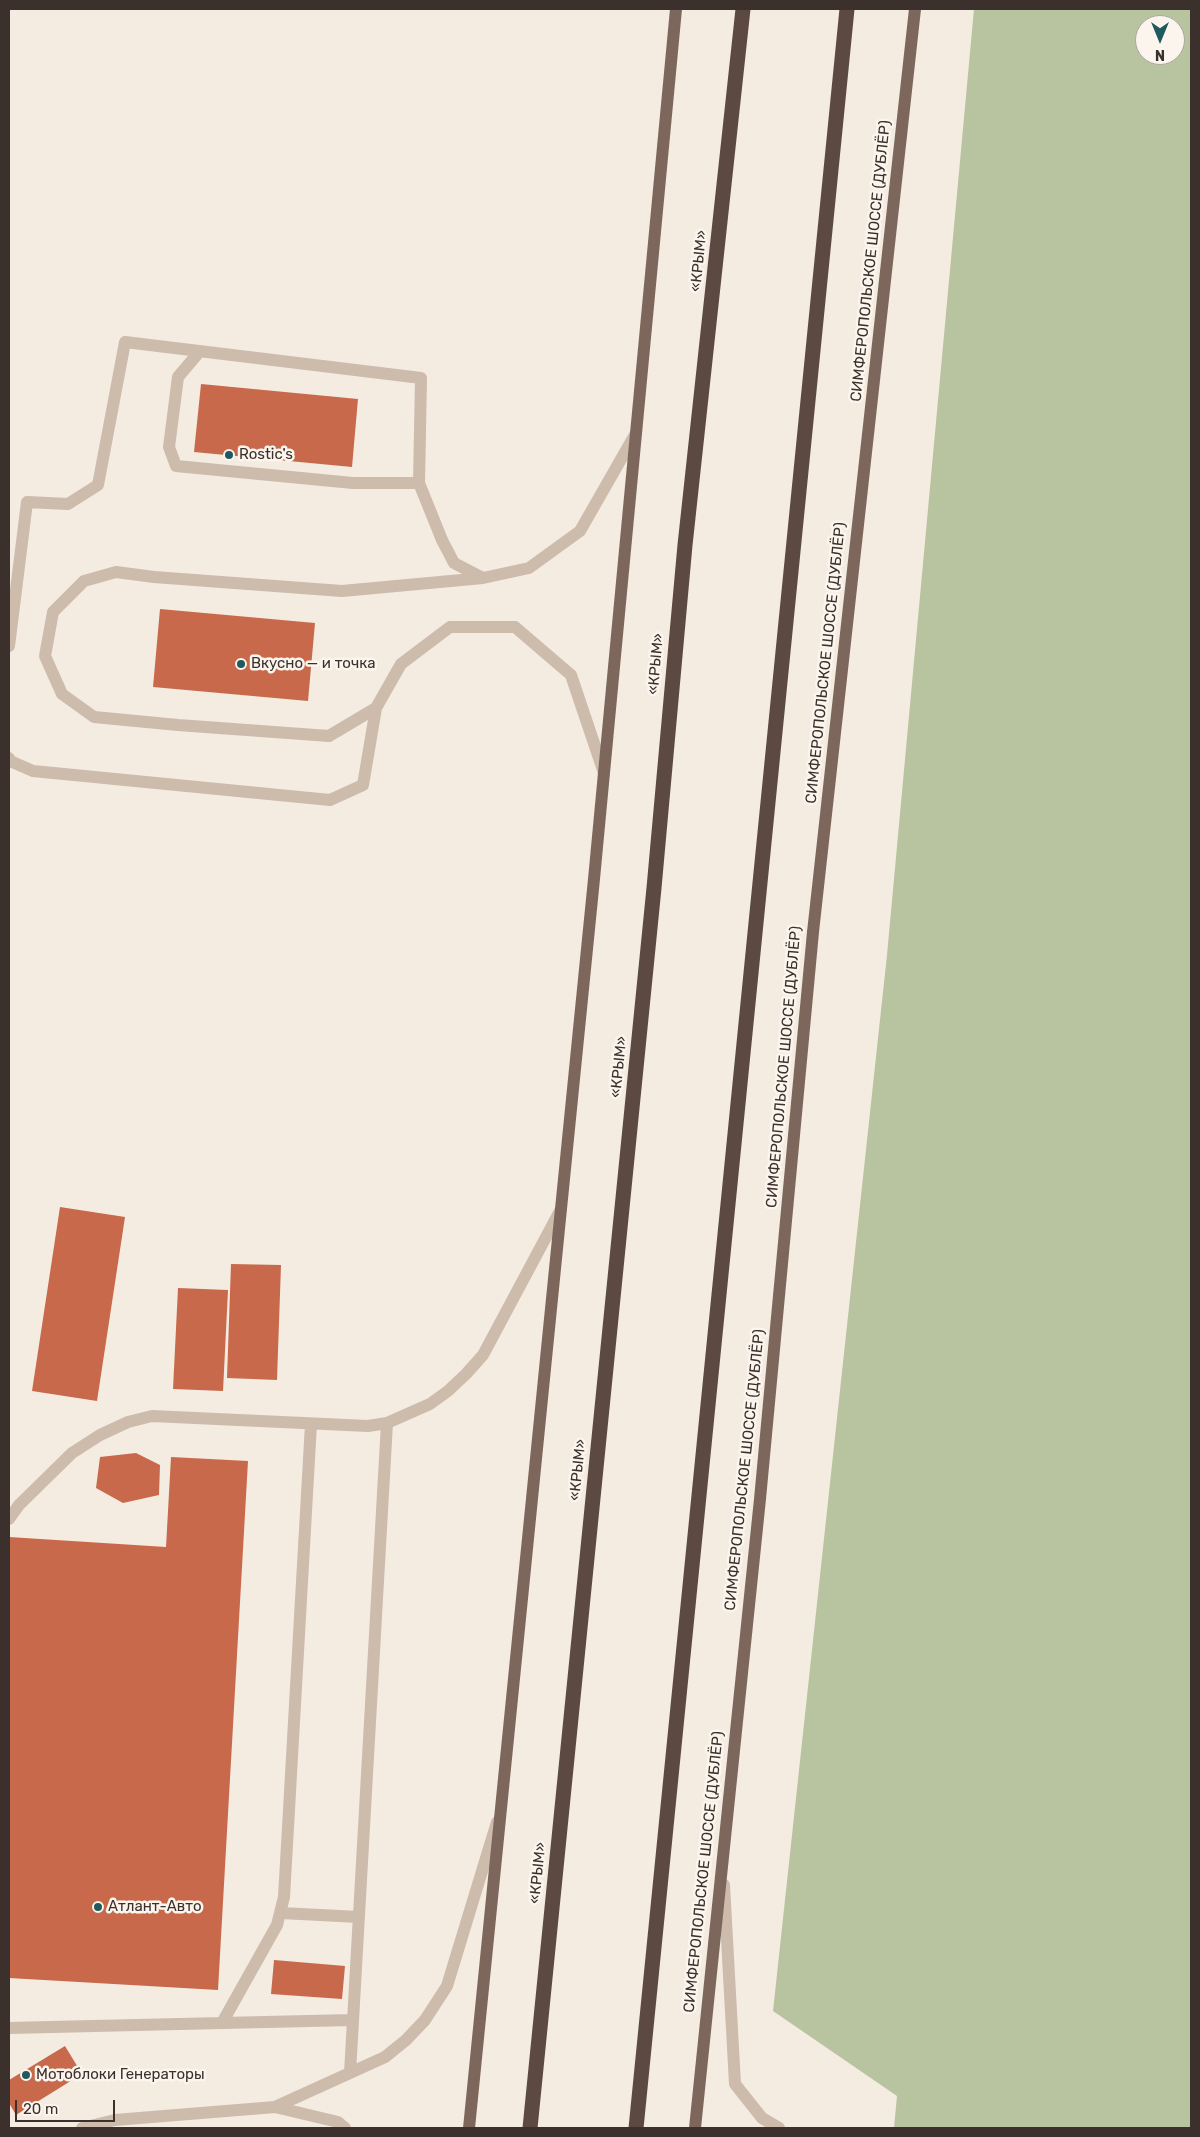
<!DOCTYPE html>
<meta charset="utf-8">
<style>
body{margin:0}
#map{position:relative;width:1200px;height:2137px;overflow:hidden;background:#f4ebe1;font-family:Rubik,sans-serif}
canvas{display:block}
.frame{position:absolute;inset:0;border:10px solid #3b302b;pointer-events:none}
.north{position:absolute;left:1135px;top:15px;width:50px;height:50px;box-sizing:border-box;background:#fbf5ee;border:1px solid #aea6a0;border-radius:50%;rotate:180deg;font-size:14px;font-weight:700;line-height:20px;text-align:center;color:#3b302b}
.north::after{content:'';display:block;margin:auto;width:18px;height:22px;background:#1f5a5e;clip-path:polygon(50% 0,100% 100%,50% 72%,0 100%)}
.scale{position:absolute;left:15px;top:2100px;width:100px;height:22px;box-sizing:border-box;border:2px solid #3b302b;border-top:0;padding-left:6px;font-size:15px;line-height:18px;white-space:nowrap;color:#3b302b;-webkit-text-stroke:4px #fbf5ee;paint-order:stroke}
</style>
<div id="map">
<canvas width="1200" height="2137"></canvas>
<div class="frame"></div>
<div class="north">N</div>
<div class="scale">20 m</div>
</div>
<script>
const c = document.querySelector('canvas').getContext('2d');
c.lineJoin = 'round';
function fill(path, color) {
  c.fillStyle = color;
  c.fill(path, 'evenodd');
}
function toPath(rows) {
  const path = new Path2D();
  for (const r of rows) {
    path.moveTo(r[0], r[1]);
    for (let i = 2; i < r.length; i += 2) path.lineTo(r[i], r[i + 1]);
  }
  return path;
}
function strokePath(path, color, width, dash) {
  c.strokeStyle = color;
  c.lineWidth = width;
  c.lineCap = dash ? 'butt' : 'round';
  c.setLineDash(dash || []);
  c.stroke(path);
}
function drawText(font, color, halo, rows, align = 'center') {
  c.font = font + ' Rubik,sans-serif';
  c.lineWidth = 5;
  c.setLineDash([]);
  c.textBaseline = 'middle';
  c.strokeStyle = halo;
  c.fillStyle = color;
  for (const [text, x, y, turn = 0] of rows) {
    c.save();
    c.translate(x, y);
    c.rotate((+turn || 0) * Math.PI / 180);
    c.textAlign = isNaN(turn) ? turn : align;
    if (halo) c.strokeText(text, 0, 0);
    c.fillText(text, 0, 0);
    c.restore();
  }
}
fill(toPath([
 [974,9,1191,9,1191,2128,894,2128,897,2096,773,2011,887,955],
 [1145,25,1175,25,1175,55,1145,55]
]), '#b8c4a0');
fill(toPath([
 [201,384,358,399,352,467,194,452],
 [160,609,315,623,308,701,153,687],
 [60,1207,125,1217,97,1401,32,1391],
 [231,1264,281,1265,277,1380,227,1378],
 [178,1288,228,1290,223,1391,173,1389],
 [136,1453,160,1465,159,1495,123,1503,96,1488,100,1457],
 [171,1457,248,1461,218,1990,9,1978,9,1537,166,1547],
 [274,1960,345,1966,342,1999,271,1994],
 [65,2046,82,2074,16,2115,9,2103,9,2080]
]), '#c8694b');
strokePath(toPath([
 [200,351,178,377,169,447,176,466,353,483,419,483],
 [9,646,27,502,68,504,98,485,125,342,421,378,419,483,442,540,454,563,483,578],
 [376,708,329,736,178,725,94,717,62,694,45,656,53,612,84,581,116,572,154,577,342,591,483,578,529,568,580,531,636,433],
 [9,758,10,761,33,771,330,800,363,785,376,708,401,664,450,627,515,627,571,675,604,773],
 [9,1519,19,1505,72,1453,100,1435,128,1422,152,1416,368,1426,387,1423,430,1404,448,1391,466,1374,483,1355,561,1209],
 [724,1885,735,2084,762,2118,779,2128],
 [281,1913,359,1917],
 [222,2023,353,2020],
 [9,2028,222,2023,277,1925,284,1897,311,1424],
 [350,2073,387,1423],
 [275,2107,385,2057,406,2040,425,2020,447,1986,497,1822],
 [82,2128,115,2120,275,2107,338,2122,345,2128]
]), '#cdbbac', 12);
strokePath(toPath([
 [469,2128,594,879,676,9],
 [695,2128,760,1499,813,932,915,9]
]), '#7d675c', 12);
strokePath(toPath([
 [530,2128,654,888,685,545,743,9],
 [636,2128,847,9]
]), '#5c4a42', 15);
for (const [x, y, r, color] of [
 [229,455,5,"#1f5a5e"],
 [241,664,5,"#1f5a5e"],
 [98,1907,5,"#1f5a5e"],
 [26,2075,5,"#1f5a5e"]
]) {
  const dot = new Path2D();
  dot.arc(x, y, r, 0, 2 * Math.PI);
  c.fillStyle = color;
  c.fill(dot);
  strokePath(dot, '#fbf5ee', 2);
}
drawText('15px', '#3b302b', '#fbf5ee', [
 ["«КРЫМ»",699,261,-84],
 ["СИМФЕРОПОЛЬСКОЕ ШОССЕ (ДУБЛЁР)",871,261,-84],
 ["СИМФЕРОПОЛЬСКОЕ ШОССЕ (ДУБЛЁР)",826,663,-84],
 ["«КРЫМ»",656,664,-85],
 ["«КРЫМ»",619,1067,-84],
 ["СИМФЕРОПОЛЬСКОЕ ШОССЕ (ДУБЛЁР)",784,1067,-85],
 ["«КРЫМ»",578,1470,-84],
 ["СИМФЕРОПОЛЬСКОЕ ШОССЕ (ДУБЛЁР)",745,1470,-84],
 ["СИМФЕРОПОЛЬСКОЕ ШОССЕ (ДУБЛЁР)",704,1872,-84],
 ["«КРЫМ»",538,1873,-84]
]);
drawText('15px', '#3b302b', '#fbf5ee', [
 ["Rostic's",239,455],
 ["Вкусно — и точка",251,664],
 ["Атлант-Авто",108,1907],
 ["Мотоблоки Генераторы",36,2075]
], 'left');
</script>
